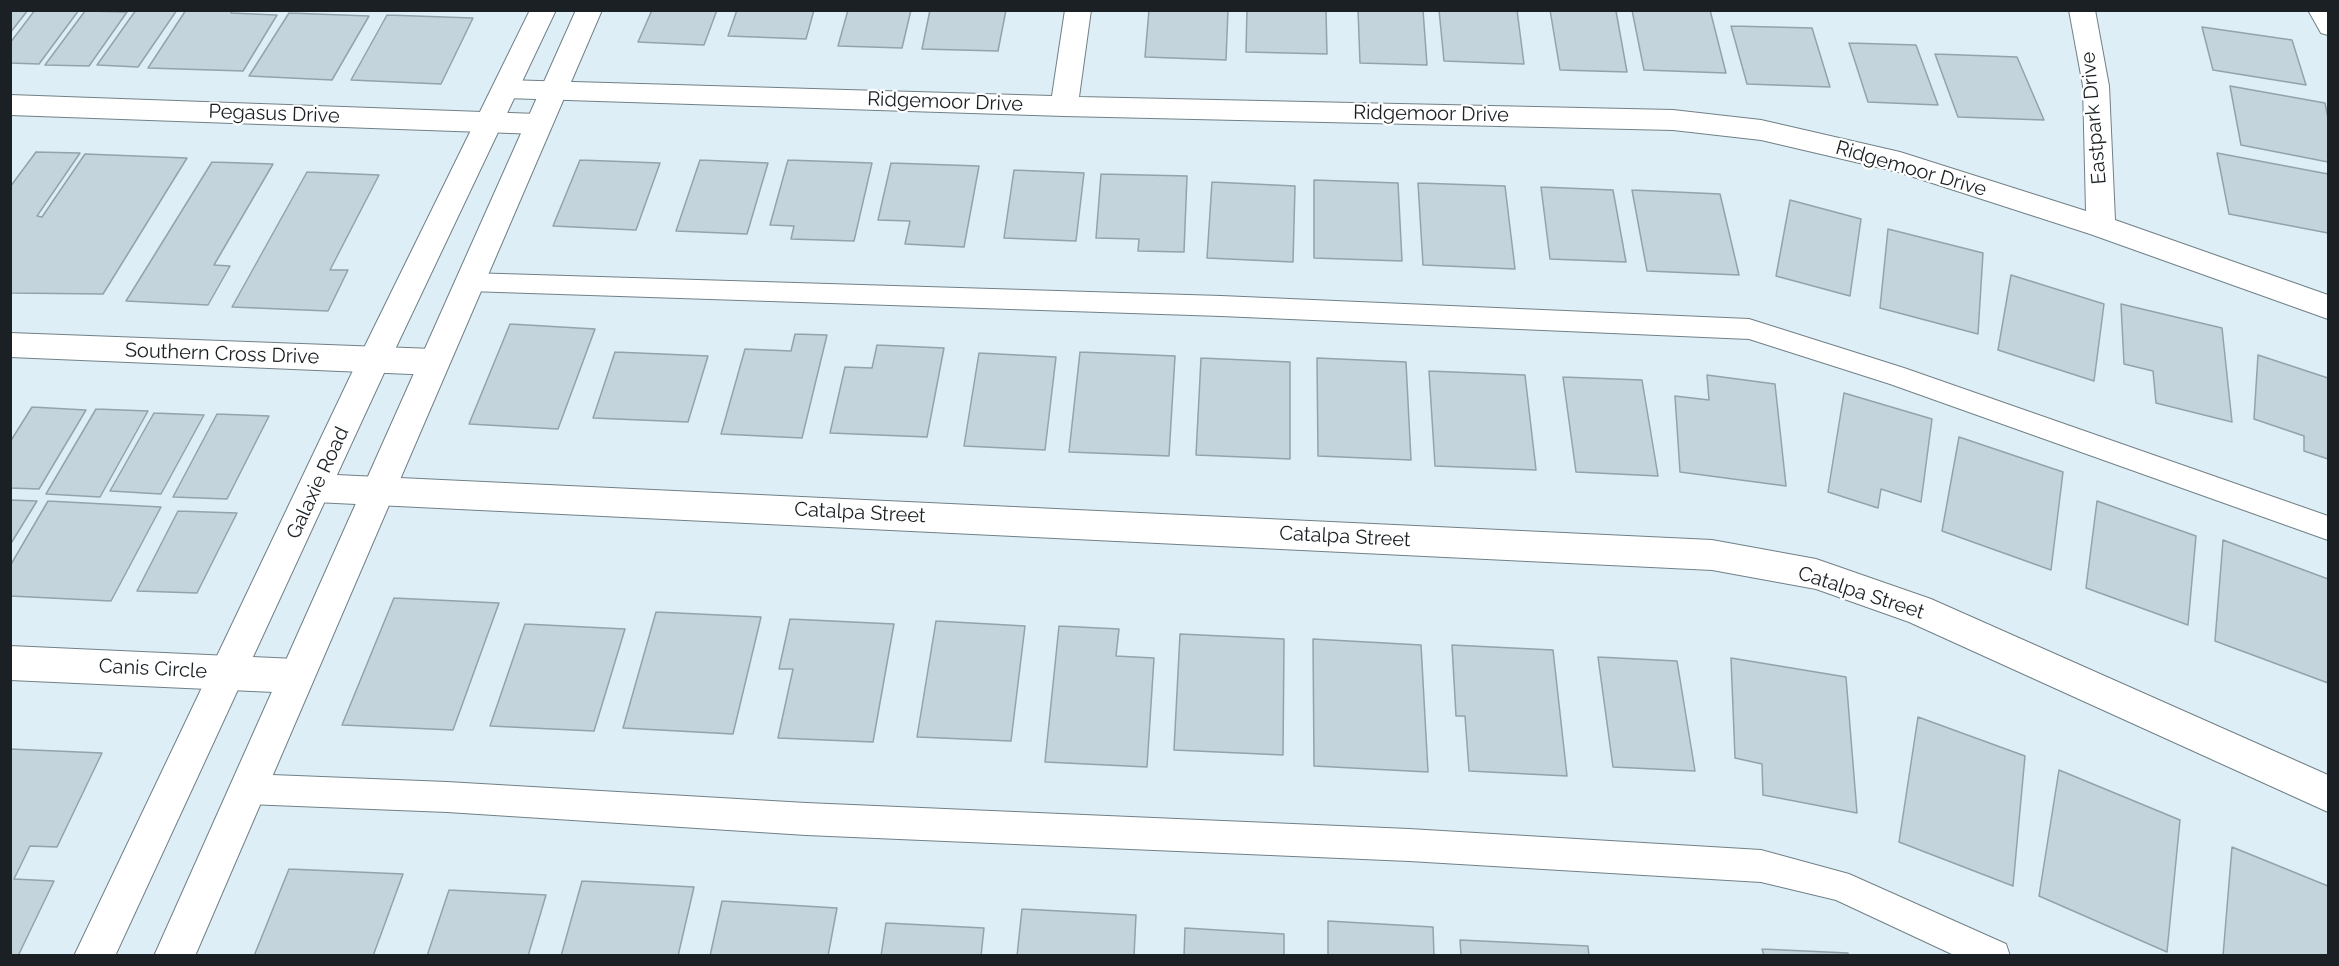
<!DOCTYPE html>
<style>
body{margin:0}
#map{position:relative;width:2339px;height:966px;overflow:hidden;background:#ddeef6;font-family:Raleway,sans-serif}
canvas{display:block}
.frame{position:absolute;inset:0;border:12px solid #1a2023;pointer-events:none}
</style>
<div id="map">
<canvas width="2339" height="966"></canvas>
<div class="frame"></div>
</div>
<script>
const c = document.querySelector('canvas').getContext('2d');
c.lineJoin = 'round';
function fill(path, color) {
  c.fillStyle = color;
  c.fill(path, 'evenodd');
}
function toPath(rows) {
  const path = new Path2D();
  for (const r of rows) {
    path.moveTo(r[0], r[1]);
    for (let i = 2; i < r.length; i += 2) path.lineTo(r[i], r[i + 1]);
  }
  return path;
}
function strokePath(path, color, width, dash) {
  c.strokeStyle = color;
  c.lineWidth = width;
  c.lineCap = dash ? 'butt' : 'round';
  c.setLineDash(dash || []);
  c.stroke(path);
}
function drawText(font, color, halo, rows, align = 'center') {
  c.font = font + ' Raleway,sans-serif';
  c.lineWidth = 4.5;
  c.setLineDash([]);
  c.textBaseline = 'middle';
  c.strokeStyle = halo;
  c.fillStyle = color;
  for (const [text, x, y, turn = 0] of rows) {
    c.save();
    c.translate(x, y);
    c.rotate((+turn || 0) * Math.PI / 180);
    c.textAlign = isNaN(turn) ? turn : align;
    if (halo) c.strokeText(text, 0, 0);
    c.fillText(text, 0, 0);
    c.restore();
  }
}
const building = toPath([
 [10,10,28,10,10,33,10,10],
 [35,10,79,10,39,64,10,63,10,43,35,10],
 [136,10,177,10,138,67,97,65,136,10],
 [186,10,233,10,231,13,277,15,243,71,148,68,186,10],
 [652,10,717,10,704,45,638,42,652,10],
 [737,10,814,10,806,39,728,36,737,10],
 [848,10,911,10,902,48,838,46,848,10],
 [930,10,1006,10,998,51,922,49,930,10],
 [1149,10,1228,10,1226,60,1145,57,1149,10],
 [1247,10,1326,10,1327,54,1246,52,1247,10],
 [1358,10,1423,10,1427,65,1360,63,1358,10],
 [1439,10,1517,10,1524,64,1444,61,1439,10],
 [1550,10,1616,11,1627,72,1560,70,1550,10],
 [1632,10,1710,10,1726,73,1644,70,1632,10],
 [85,11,127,12,89,66,45,65,85,11],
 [289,13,369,16,332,80,249,76,289,13],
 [387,15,473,18,441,84,351,80,387,15],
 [1731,26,1812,28,1830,87,1747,84,1731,26],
 [2202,27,2292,40,2306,85,2213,70,2202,27],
 [1849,43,1916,45,1938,105,1868,102,1849,43],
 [1935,54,2017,57,2044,120,1958,117,1935,54],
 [2230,86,2325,103,2328,118,2328,162,2241,145,2230,86],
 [36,152,80,153,37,216,42,217,85,154,187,158,103,294,10,293,10,187,36,152],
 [2217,153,2328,174,2328,233,2229,214,2217,153],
 [580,160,660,163,636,230,553,226,580,160],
 [700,160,768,163,747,234,676,231,700,160],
 [788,160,872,163,854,241,791,239,794,226,770,225,788,160],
 [212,162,273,164,214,265,230,266,208,305,126,301,212,162],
 [891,163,979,166,964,247,905,244,910,221,878,220,891,163],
 [1014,170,1084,173,1076,241,1004,238,1014,170],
 [307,172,379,175,330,270,348,270,328,311,232,307,307,172],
 [1101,174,1187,176,1184,252,1138,251,1139,239,1096,238,1101,174],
 [1314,180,1398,183,1402,261,1314,258,1314,180],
 [1212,182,1295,186,1293,262,1207,258,1212,182],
 [1418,183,1505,186,1515,269,1423,265,1418,183],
 [1541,187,1613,190,1626,262,1550,259,1541,187],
 [1632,190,1720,194,1739,275,1647,271,1632,190],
 [1790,200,1861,219,1850,296,1776,276,1790,200],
 [1888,229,1983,253,1978,334,1880,308,1888,229],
 [2011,275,2104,304,2094,381,1998,350,2011,275],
 [2121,304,2222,328,2232,422,2156,403,2153,371,2124,364,2121,304],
 [510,324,595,329,558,429,469,424,510,324],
 [795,334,827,335,802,438,721,434,745,349,791,351,795,334],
 [877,345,944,348,927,437,830,433,845,367,872,368,877,345],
 [615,352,708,356,688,422,593,418,615,352],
 [1080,352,1175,356,1169,456,1069,452,1080,352],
 [979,353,1056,357,1045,450,964,446,979,353],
 [2258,355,2328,378,2328,459,2304,451,2304,436,2254,419,2258,355],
 [1201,358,1290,362,1290,459,1196,455,1201,358],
 [1317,358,1406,362,1411,460,1318,456,1317,358],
 [1429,371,1525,375,1536,470,1435,466,1429,371],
 [1707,375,1775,384,1786,486,1680,472,1675,396,1709,400,1707,375],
 [1563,377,1642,380,1658,476,1576,472,1563,377],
 [1844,393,1932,419,1921,502,1881,489,1878,508,1828,492,1844,393],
 [32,407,86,410,39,489,10,488,10,442,32,407],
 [96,409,148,411,100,497,46,494,96,409],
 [154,413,204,415,161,494,110,491,154,413],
 [217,414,269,416,227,499,173,497,217,414],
 [1959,437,2063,472,2051,570,1942,531,1959,437],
 [10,500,37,501,10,545,10,500],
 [48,501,161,507,111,601,10,596,10,566,48,501],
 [2097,501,2196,536,2188,625,2086,588,2097,501],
 [178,511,237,513,197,593,137,591,178,511],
 [2223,540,2328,579,2328,683,2215,641,2223,540],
 [394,598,499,603,453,730,342,725,394,598],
 [656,612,761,617,733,734,623,728,656,612],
 [790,619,894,624,873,742,778,738,793,669,779,669,790,619],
 [936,621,1025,626,1011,741,917,737,936,621],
 [525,624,625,629,594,731,490,726,525,624],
 [1059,626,1119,629,1116,656,1154,658,1147,767,1045,762,1059,626],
 [1180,634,1284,639,1283,755,1174,750,1180,634],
 [1313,639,1421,645,1428,772,1314,766,1313,639],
 [1452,645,1553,650,1567,776,1469,771,1465,716,1456,716,1452,645],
 [1598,657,1677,661,1695,771,1613,767,1598,657],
 [1731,658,1846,677,1857,813,1763,795,1762,764,1735,758,1731,658],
 [1918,717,2025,756,2013,886,1899,842,1918,717],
 [10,749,102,753,57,847,30,846,14,879,54,881,18,956,10,956,10,749],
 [2059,770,2180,820,2167,952,2039,896,2059,770],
 [2232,847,2328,886,2328,956,2223,956,2232,847],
 [289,869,403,874,373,956,254,956,289,869],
 [582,881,694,887,678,956,561,956,582,881],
 [449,890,546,895,528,956,427,956,449,890],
 [722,901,837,908,828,956,710,956,722,901],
 [1022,909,1136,915,1134,956,1017,956,1022,909],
 [1328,921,1433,927,1434,956,1328,956,1328,921],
 [886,923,984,928,981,956,881,956,886,923],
 [1185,928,1284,934,1284,956,1184,956,1185,928],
 [1460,940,1588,946,1589,956,1461,956,1460,940],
 [1762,949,1848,953,1848,956,1764,956,1762,949]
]);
fill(building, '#c4d4dc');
strokePath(building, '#93a3ab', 1.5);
const service = toPath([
 [2308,10,2328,10,2328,35,2321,33,2308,10],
 [469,273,1221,296,1749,319,1904,368,2328,516,2328,540,1890,384,1749,339,1221,316,469,291,460,289,457,282,460,275,469,273],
 [247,774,447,782,806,803,1409,829,1761,850,1849,874,2006,944,2010,956,1956,956,1836,900,1761,882,1409,861,806,835,447,812,247,804,236,800,232,789,236,778,247,774]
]);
const minor = toPath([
 [1065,10,1091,10,1079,97,1673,110,1761,120,1900,152,2086,211,2083,86,2069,10,2095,10,2109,86,2115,220,2328,295,2328,319,2090,234,1898,172,1761,140,1673,130,1064,116,505,98,496,96,492,89,496,82,505,80,1052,96,1065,10],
 [10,95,538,114,548,117,552,124,548,131,538,134,10,115,10,95],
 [10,333,434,349,445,353,450,362,445,371,434,375,10,357,10,333],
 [315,474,1712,540,1816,559,1931,599,2328,775,2328,812,1909,622,1816,589,1712,570,315,502,303,498,298,488,303,478,315,474],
 [10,646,296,659,309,664,314,676,309,688,296,693,10,680,10,646]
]);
const tertiary = toPath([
 [530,10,556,10,390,360,115,956,74,956,358,360,530,10],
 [576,10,602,10,195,956,154,956,576,10]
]);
strokePath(service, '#718087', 2);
strokePath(minor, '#718087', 2);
strokePath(tertiary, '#718087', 2);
fill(service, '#fff');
fill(minor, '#fff');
fill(tertiary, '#fff');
drawText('20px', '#1a2023', '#fff', [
 ["Ridgemoor Drive",945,102,2],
 ["Pegasus Drive",274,114,2],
 ["Ridgemoor Drive",1431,114,1],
 ["Eastpark Drive",2094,118,-95],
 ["Ridgemoor Drive",1911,169,16],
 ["Southern Cross Drive",222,354,2],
 ["Galaxie Road",318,483,-65],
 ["Catalpa Street",860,513,3],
 ["Catalpa Street",1345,537,3],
 ["Catalpa Street",1861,593,18],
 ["Canis Circle",153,669,3]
]);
</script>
